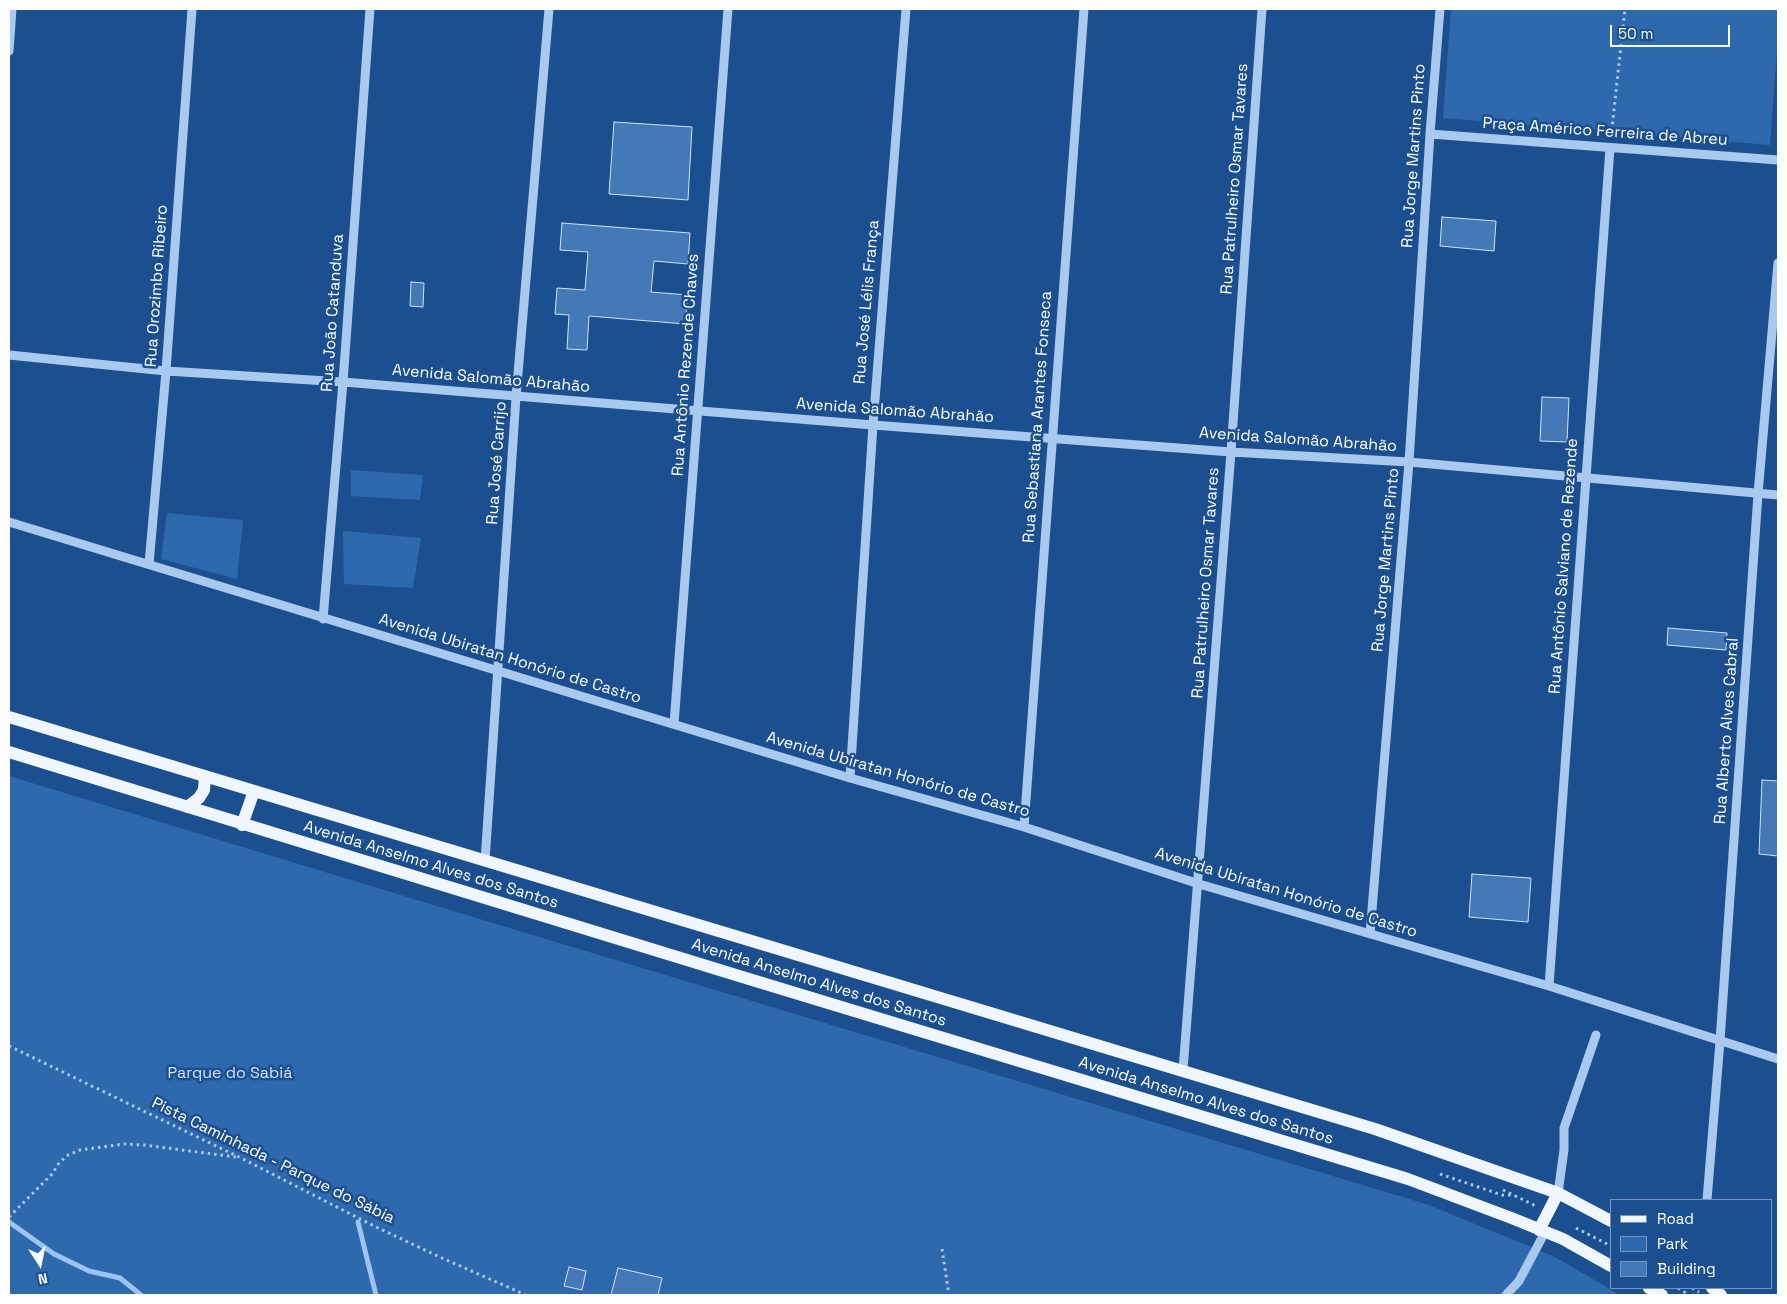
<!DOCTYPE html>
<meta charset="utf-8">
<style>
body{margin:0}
#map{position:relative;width:1787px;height:1304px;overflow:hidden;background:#1b4f8f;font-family:"Space Grotesk",sans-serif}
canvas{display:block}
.frame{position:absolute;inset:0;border:10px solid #fff;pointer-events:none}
.legend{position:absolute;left:1610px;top:1199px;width:162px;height:90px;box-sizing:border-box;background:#1b4f8f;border:1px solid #7695bc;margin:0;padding:6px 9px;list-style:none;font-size:15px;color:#fff}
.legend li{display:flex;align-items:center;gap:10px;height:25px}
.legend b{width:25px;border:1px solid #7695bc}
.north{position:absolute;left:15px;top:1239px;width:50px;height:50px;-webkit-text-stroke:4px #1b4f8f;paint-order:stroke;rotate:169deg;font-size:14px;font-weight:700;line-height:20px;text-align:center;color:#fff}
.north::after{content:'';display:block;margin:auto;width:18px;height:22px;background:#fff;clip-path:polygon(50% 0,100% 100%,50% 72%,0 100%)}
.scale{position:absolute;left:1610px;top:25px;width:120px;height:22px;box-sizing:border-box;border:2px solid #fff;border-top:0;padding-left:6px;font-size:15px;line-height:18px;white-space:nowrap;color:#fff;-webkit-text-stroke:4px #1b4f8f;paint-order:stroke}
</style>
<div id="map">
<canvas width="1787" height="1304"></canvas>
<div class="frame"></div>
<ul class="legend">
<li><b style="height:6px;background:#f0f6ff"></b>Road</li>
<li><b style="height:14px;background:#2e69ad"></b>Park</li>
<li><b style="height:14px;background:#4478b7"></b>Building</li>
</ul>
<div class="north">N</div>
<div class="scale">50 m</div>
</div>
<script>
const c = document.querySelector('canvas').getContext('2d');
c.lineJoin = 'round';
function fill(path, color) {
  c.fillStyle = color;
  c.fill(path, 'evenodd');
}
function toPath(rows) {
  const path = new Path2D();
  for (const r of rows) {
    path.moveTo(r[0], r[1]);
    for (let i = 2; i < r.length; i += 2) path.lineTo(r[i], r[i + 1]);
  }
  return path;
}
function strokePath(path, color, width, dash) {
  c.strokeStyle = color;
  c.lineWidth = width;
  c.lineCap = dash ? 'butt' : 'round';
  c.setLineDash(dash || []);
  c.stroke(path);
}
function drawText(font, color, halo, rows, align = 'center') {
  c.font = font + ' "Space Grotesk",sans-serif';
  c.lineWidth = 5;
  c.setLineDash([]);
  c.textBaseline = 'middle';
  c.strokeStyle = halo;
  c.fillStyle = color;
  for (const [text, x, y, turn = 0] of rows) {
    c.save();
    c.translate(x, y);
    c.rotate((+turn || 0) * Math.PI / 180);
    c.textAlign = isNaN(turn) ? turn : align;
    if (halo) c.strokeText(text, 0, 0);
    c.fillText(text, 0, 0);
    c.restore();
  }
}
fill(toPath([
 [1451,9,1778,9,1778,38,1770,145,1443,118],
 [351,470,423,475,420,500,351,496],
 [167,513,243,520,237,579,161,559],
 [343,531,421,538,413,588,344,584],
 [9,776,473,917,1429,1205,1555,1257,1620,1295,9,1295]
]), '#2e69ad');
strokePath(toPath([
 [9,1222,54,1254,89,1271,120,1278,141,1295],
 [358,1222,376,1295]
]), '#9cc4f0', 5);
const building = toPath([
 [614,122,692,127,688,200,609,194,614,122],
 [1442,217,1496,221,1494,251,1440,246,1442,217],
 [562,223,690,233,688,264,654,261,651,292,688,295,685,324,589,316,587,350,567,349,569,315,555,314,557,288,585,290,588,252,560,250,562,223],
 [411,282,424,283,423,307,410,306,411,282],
 [1542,397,1569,398,1567,442,1540,441,1542,397],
 [1668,628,1727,633,1726,650,1667,645,1668,628],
 [1762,780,1778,781,1778,856,1759,854,1762,780],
 [1472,874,1531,878,1528,922,1469,917,1472,874],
 [569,1267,586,1271,582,1290,564,1286,569,1267],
 [618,1268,662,1278,658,1295,611,1295,618,1268]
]);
fill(building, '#4478b7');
strokePath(building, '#cfe3fa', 1);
strokePath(toPath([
 [1611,137,1625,9],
 [348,840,367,841],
 [9,1046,239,1157,376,1227,442,1258,526,1295],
 [1440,1174,1502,1195,1511,1195],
 [1503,1190,1538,1207],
 [9,1217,52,1174,59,1163,68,1155,80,1150,124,1144,144,1145,236,1157],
 [1576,1228,1611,1246],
 [942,1249,949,1295],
 [1678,1288,1689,1295],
 [1692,1288,1699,1292]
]), '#a9c9ee', 3, [2.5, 4]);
strokePath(toPath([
 [9,51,12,9],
 [1430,134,1778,160],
 [9,355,166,371,343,382,873,425,1231,452,1409,462,1778,495],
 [9,522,850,778,1024,827,1199,884,1549,986,1778,1059],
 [149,564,166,371,192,9],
 [323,619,343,382,370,9],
 [674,724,728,9],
 [850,778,873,425,906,9],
 [1024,827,1084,9],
 [485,861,516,397,549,9],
 [1370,934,1409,462,1430,134,1440,9],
 [1549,986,1610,148],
 [1183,1070,1231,452,1262,9],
 [1558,1193,1564,1150,1564,1128,1596,1035],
 [1707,1200,1720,1041,1758,494,1778,263],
 [1506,1295,1519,1281,1545,1232]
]), '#a9c9ee', 9);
strokePath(toPath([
 [9,717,1375,1129,1558,1193,1611,1221],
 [9,752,749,979,1408,1179,1514,1219,1563,1239,1611,1266],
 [187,807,199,798,204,790,205,776],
 [242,825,254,791],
 [1539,1230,1558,1193],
 [1649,1288,1662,1295],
 [1712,1288,1721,1295]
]), '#f0f6ff', 12);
drawText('16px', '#fff', '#1b4f8f', [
 ["Praça Américo Ferreira de Abreu",1605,132,4],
 ["Rua Jorge Martins Pinto",1414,156,-86],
 ["Rua Patrulheiro Osmar Tavares",1235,179,-86],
 ["Rua Orozimbo Ribeiro",157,286,-86],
 ["Rua José Lélis França",867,302,-85],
 ["Rua João Catanduva",333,313,-86],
 ["Rua Antônio Rezende Chaves",686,365,-86],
 ["Avenida Salomão Abrahão",491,379,5],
 ["Avenida Salomão Abrahão",895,411,4],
 ["Rua Sebastiana Arantes Fonseca",1038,417,-86],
 ["Avenida Salomão Abrahão",1298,440,4],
 ["Rua José Carrijo",497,463,-86],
 ["Rua Jorge Martins Pinto",1386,560,-85],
 ["Rua Antônio Salviano de Rezende",1564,566,-86],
 ["Rua Patrulheiro Osmar Tavares",1206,583,-86],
 ["Avenida Ubiratan Honório de Castro",510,659,17],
 ["Rua Alberto Alves Cabral",1727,731,-86],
 ["Avenida Ubiratan Honório de Castro",898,775,16],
 ["Avenida Anselmo Alves dos Santos",431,865,17],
 ["Avenida Ubiratan Honório de Castro",1286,893,17],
 ["Avenida Anselmo Alves dos Santos",819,983,17],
 ["Avenida Anselmo Alves dos Santos",1206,1101,17],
 ["Pista Caminhada - Parque do Sábia",273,1161,26]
]);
drawText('16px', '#cfe3fa', '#1b4f8f', [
 ["Parque do Sabiá",230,1074]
]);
</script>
